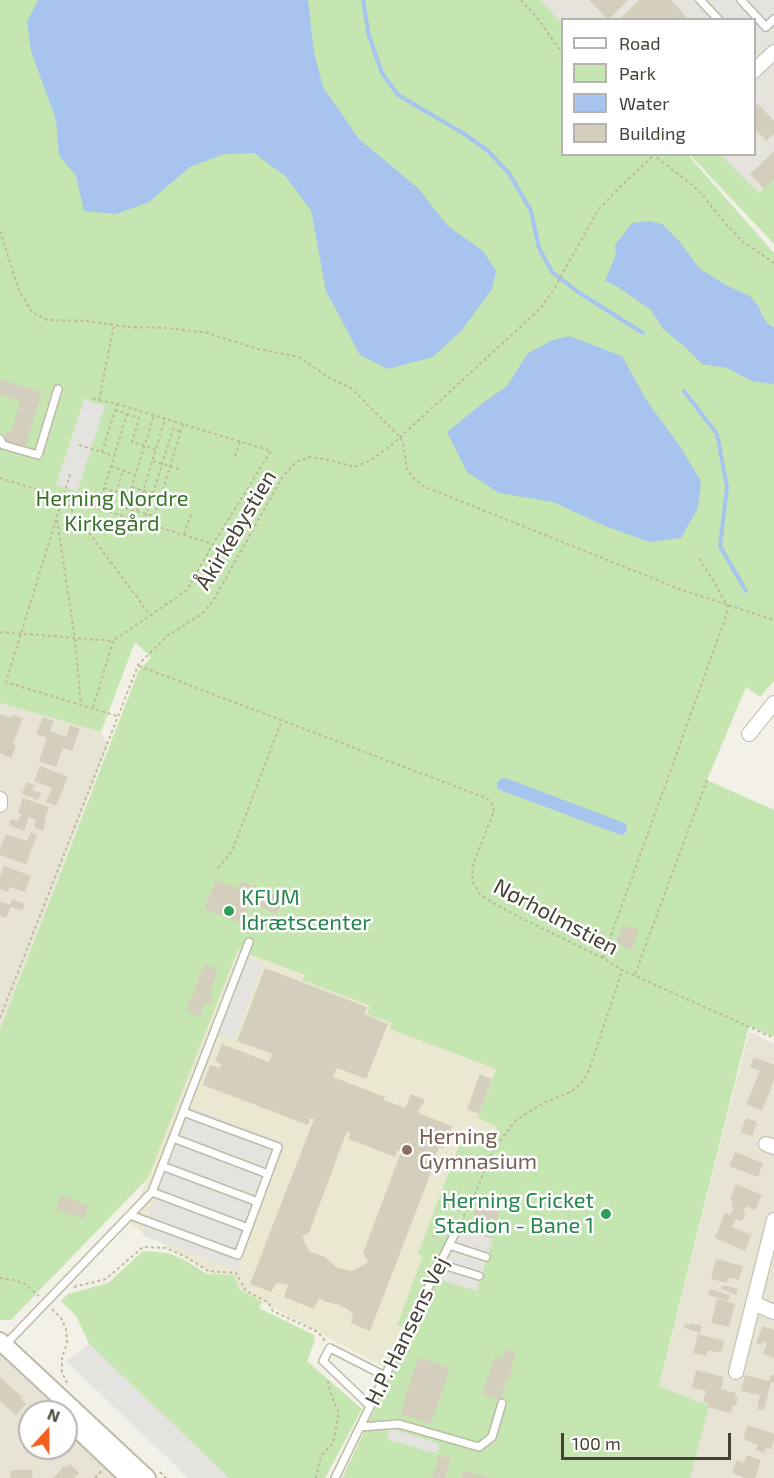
<!DOCTYPE html>
<meta charset="utf-8">
<style>
body{margin:0}
#map{position:relative;width:774px;height:1478px;overflow:hidden;background:#f3f1e7;font-family:"Exo 2",sans-serif}
canvas{display:block}
.legend{position:absolute;left:561px;top:18px;width:195px;height:138px;box-sizing:border-box;background:#fff;border:2px solid #b5b3af;margin:0;padding:8px 10px;list-style:none;font-size:18px;color:#464236}
.legend li{display:flex;align-items:center;gap:12px;height:30px}
.legend b{width:30px;border:2px solid #b5b3af}
.north{position:absolute;left:18px;top:1400px;width:60px;height:60px;box-sizing:border-box;background:#fff;border:2px solid #b5b3af;border-radius:50%;rotate:21deg;font-size:16px;font-weight:700;line-height:24px;text-align:center;color:#464236}
.north::after{content:'';display:block;margin:auto;width:21px;height:27px;background:#f1611f;clip-path:polygon(50% 0,100% 100%,50% 72%,0 100%)}
.scale{position:absolute;left:561px;top:1433px;width:170px;height:27px;box-sizing:border-box;border:3px solid #464236;border-top:0;padding-left:8px;font-size:18px;line-height:21px;white-space:nowrap;color:#464236;-webkit-text-stroke:4px #fff;paint-order:stroke}
</style>
<div id="map">
<canvas width="774" height="1478"></canvas>
<ul class="legend">
<li><b style="height:8px;background:#fff"></b>Road</li>
<li><b style="height:16px;background:#c5e6b1"></b>Park</li>
<li><b style="height:16px;background:#a6c4ed"></b>Water</li>
<li><b style="height:16px;background:#d4cfbd"></b>Building</li>
</ul>
<div class="north">N</div>
<div class="scale">100 m</div>
</div>
<script>
const c = document.querySelector('canvas').getContext('2d');
c.lineJoin = 'round';
function fill(path, color) {
  c.fillStyle = color;
  c.fill(path, 'evenodd');
}
function toPath(rows) {
  const path = new Path2D();
  for (const r of rows) {
    path.moveTo(r[0], r[1]);
    for (let i = 2; i < r.length; i += 2) path.lineTo(r[i], r[i + 1]);
  }
  return path;
}
function strokePath(path, color, width, dash) {
  c.strokeStyle = color;
  c.lineWidth = width;
  c.lineCap = dash ? 'butt' : 'round';
  c.setLineDash(dash || []);
  c.stroke(path);
}
function drawText(font, color, halo, rows, align = 'center') {
  c.font = font + ' "Exo 2",sans-serif';
  c.lineWidth = 5;
  c.setLineDash([]);
  c.textBaseline = 'middle';
  c.strokeStyle = halo;
  c.fillStyle = color;
  for (const [text, x, y, turn = 0] of rows) {
    c.save();
    c.translate(x, y);
    c.rotate((+turn || 0) * Math.PI / 180);
    c.textAlign = isNaN(turn) ? turn : align;
    if (halo) c.strokeText(text, 0, 0);
    c.fillText(text, 0, 0);
    c.restore();
  }
}
fill(toPath([
 [0,703,101,732,108,745,0,1029],
 [749,1032,774,1044,774,1478,688,1478,659,1387],
 [0,1330,157,1478,0,1478],
 [30,1412,66,1412,66,1448,30,1448]
]), '#e7e4d5');
fill(toPath([
 [540,0,774,0,774,233,703,155,754,154,754,20,562,20,562,23]
]), '#e5e3dc');
fill(toPath([
 [238,949,524,1060,435,1282,393,1372,240,1290,129,1224]
]), '#ebe8d2');
fill(toPath([
 [0,0,540,0,562,23,562,154,688,155,774,253,774,681,760,697,746,687,707,780,774,810,774,1037,749,1026,659,1386,709,1406,690,1478,342,1478,435,1282,465,1208,403,1327,397,1325,423,1256,418,1253,461,1141,469,1136,486,1143,489,1148,497,1127,478,1118,496,1069,390,1029,392,1023,367,1014,370,1006,302,980,305,975,238,950,148,1178,11,1320,0,1320,0,1029,138,672,151,657,135,642,101,732,0,703],
 [690,155,721,155,759,193,774,179,774,244],
 [143,1251,168,1253,183,1259,207,1274,234,1275,240,1290,262,1302,259,1308,314,1335,315,1340,307,1361,362,1409,325,1478,229,1478,89,1344,76,1316,61,1301,68,1294,108,1283]
]), '#c5e6b1');
fill(toPath([
 [687,0,774,0,774,31,755,49,754,20,704,19],
 [84,399,105,406,77,492,56,485],
 [247,958,263,964,234,1040,219,1034],
 [190,1107,285,1143,237,1270,142,1235],
 [457,1228,493,1239,477,1291,435,1278],
 [89,1344,229,1478,188,1478,66,1361],
 [390,1428,440,1444,437,1454,387,1439]
]), '#e4e3df');
fill(toPath([
 [38,0,308,0,314,52,323,87,359,139,418,188,448,226,483,251,496,271,492,289,462,330,433,357,388,369,360,355,326,291,311,210,285,176,254,153,224,154,190,167,149,202,116,214,84,211,76,176,59,155,56,120,31,51,27,22],
 [648,221,662,224,679,241,700,269,728,286,750,296,759,307,763,317,768,324,774,328,774,383,773,384,752,381,727,368,702,364,684,346,663,329,651,310,618,287,605,281,616,254,615,245,632,223],
 [569,336,622,356,647,401,681,448,701,481,698,508,681,538,649,542,605,526,553,502,499,493,467,472,447,432,483,403,507,386,528,353,553,340],
 [501,778,508,779,622,822,626,824,627,828,626,832,623,835,618,834,503,791,497,788,497,783]
]), '#a6c4ed');
strokePath(toPath([
 [363,0,369,36,382,73,398,95,463,133,487,150,509,173,531,211,539,248,552,272,578,292,643,333],
 [684,391,717,434,727,487,720,546,746,591]
]), '#a6c4ed', 4);
fill(toPath([
 [589,0,628,0,608,20],
 [639,0,671,0,689,20,619,20],
 [758,104,774,121,774,134,766,141,754,128,754,107],
 [774,151,774,179,764,189,750,174],
 [0,379,42,392,25,448,4,441,7,431,11,432,20,401,0,395],
 [0,714,12,718,13,715,23,718,13,744,16,746,11,758,0,753],
 [43,717,54,721,50,731,66,737,70,725,80,729,72,751,63,748,56,767,39,761,47,738,36,734],
 [40,766,68,777,56,806,46,802,52,788,34,781],
 [26,782,34,785,32,790,41,793,38,800,22,794],
 [23,798,49,807,44,821,46,822,43,831,34,827,36,820,29,817,24,831,9,825,11,819,18,821,21,814,18,813],
 [31,832,37,835,26,864,0,855,0,849,6,834,27,841],
 [4,866,31,876,25,892,10,887,8,892,0,889,0,876],
 [216,880,238,889,241,881,283,898,277,914,250,903,242,924,204,909],
 [12,899,25,904,22,911,11,907,6,918,0,916,0,901,10,905],
 [623,925,639,930,632,950,616,944],
 [204,964,218,969,209,995,213,996,209,1005,205,1003,200,1017,186,1011],
 [265,968,367,1007,364,1014,388,1024,366,1079,337,1068,333,1077,385,1097,384,1100,405,1108,411,1094,425,1100,423,1105,421,1105,418,1113,452,1126,443,1149,439,1147,432,1164,434,1165,370,1331,351,1323,353,1313,340,1305,324,1301,319,1298,314,1309,284,1297,288,1285,277,1283,271,1292,250,1284,314,1119,311,1118,308,1125,203,1085,210,1065,220,1068,221,1064,215,1061,222,1044,269,1062,272,1054,237,1041],
 [347,1131,350,1133,348,1139,395,1157,397,1150,401,1152,363,1253,368,1262,353,1271,337,1268,325,1257,309,1251,302,1236,309,1233],
 [754,1057,774,1065,774,1080,762,1111,746,1104,760,1071,750,1067],
 [480,1074,492,1079,479,1114,467,1109],
 [746,1118,757,1122,752,1136,741,1132],
 [735,1152,763,1163,758,1177,729,1166],
 [736,1184,762,1195,755,1210,746,1206,743,1212,746,1213,742,1221,736,1219,732,1227,751,1235,745,1251,715,1238,725,1213,730,1215,734,1208,731,1207,733,1200,730,1199],
 [61,1195,89,1206,83,1219,56,1209],
 [479,1197,502,1204,491,1238,469,1231],
 [438,1219,444,1221,438,1238,432,1236],
 [716,1259,743,1266,739,1280,729,1277,727,1283,711,1279],
 [722,1285,738,1289,736,1295,721,1289],
 [710,1289,730,1295,728,1301,708,1295],
 [717,1299,735,1304,729,1327,711,1323],
 [691,1323,702,1326,700,1333,684,1328,685,1324,690,1325],
 [763,1326,774,1330,774,1358,763,1354,767,1343,763,1341,762,1345,756,1343],
 [698,1334,724,1341,721,1353,708,1350,706,1356,693,1353],
 [505,1349,516,1353,510,1371,512,1372,510,1379,507,1380,500,1400,482,1394,494,1357,502,1359],
 [418,1357,450,1368,431,1424,400,1414],
 [696,1370,724,1377,721,1389,736,1393,735,1397,738,1398,736,1405,733,1405,731,1413,707,1407,708,1403,703,1402,706,1391,692,1388],
 [745,1375,769,1381,771,1375,774,1375,774,1383,771,1382,764,1410,757,1409,760,1395,741,1391],
 [0,1377,23,1398,21,1399,26,1404,16,1415,0,1401],
 [30,1417,30,1434,27,1432,25,1434,19,1429],
 [748,1425,774,1434,774,1441,771,1449,766,1448,764,1453,756,1450,758,1445,743,1439],
 [439,1455,451,1458,445,1478,432,1478],
 [747,1455,761,1460,755,1478,745,1478,732,1473,737,1460,744,1463],
 [70,1464,79,1473,74,1478,53,1478,64,1466,66,1468],
 [11,1470,33,1470,32,1478,10,1478],
 [464,1470,488,1477,488,1478,461,1478]
]), '#d4cfbd');
const service = toPath([
 [700,0,719,20],
 [741,0,766,27,774,19],
 [0,439,3,445,38,455,58,389],
 [173,1138,268,1174],
 [162,1166,258,1202],
 [152,1192,248,1228],
 [130,1215,238,1255,278,1147,183,1112],
 [449,1245,486,1257],
 [440,1264,479,1276],
 [4,1346,152,1192,249,942],
 [370,1406,323,1361,330,1348,385,1376],
 [360,1427,399,1424,479,1447,492,1437,502,1403],
 [335,1478,454,1235]
]);
const minor = toPath([
 [754,71,774,52],
 [749,734,774,703],
 [0,799,0,805],
 [766,1144,774,1147],
 [753,1303,774,1312],
 [736,1372,774,1220]
]);
const tertiary = toPath([
 [0,1341,147,1478],
 [66,1418,129,1478]
]);
strokePath(service, '#bebaaa', 10);
strokePath(minor, '#bebaaa', 16);
strokePath(tertiary, '#bebaaa', 20);
strokePath(toPath([
 [521,0,538,19,562,53],
 [652,154,691,184,702,194,724,222,742,241,774,263],
 [0,231,19,291,32,312,47,320,88,321,128,327,168,328,208,333,254,348,299,357,328,377,351,388,400,437,403,443,407,469,413,478,423,486,682,590,774,620],
 [93,399,117,404,271,451,213,544,187,590,113,641,93,708],
 [99,400,114,325],
 [115,410,139,418,132,442,155,449],
 [79,445,114,456],
 [102,452,117,404],
 [235,456,240,442],
 [153,461,181,470],
 [111,466,135,475],
 [70,474,6,682,117,716],
 [0,478,213,544],
 [132,487,161,496,154,516,125,508,154,415],
 [104,488,116,492,123,471],
 [161,496,183,424],
 [64,499,150,615],
 [98,508,127,414],
 [137,511,165,419],
 [57,520,75,639,81,705],
 [144,522,173,429,180,431],
 [184,534,191,514],
 [0,632,113,641],
 [139,666,486,798,491,802,494,811,474,862,472,873,473,883,480,894,493,903,521,918,603,958,622,970,774,1038],
 [218,868,232,851,282,720],
 [603,958,726,616,728,606,698,556],
 [635,974,707,780],
 [0,1018,138,665,167,636,202,614,213,601,283,476,296,462,309,457,324,459,355,467,373,459,395,442,542,307,555,287,598,210,620,187,655,154],
 [458,1227,474,1197,489,1159,497,1145,515,1121,543,1103,564,1095,575,1089,584,1080,589,1070,622,971],
 [0,1278,13,1280,25,1284,39,1296],
 [74,1287,106,1279,143,1247,166,1248,186,1257,208,1271,236,1273,246,1291,268,1302,273,1311,318,1332,325,1341],
 [52,1309,61,1318,66,1329,67,1343,62,1358,62,1372,67,1383],
 [160,1472,166,1478],
 [95,1478,103,1469],
 [316,1478,321,1456,333,1443,339,1413,331,1395,327,1378]
]), '#bfb89c', 2, [3, 3]);
strokePath(service, '#fff', 7);
strokePath(minor, '#fff', 14);
strokePath(tertiary, '#fff', 16);
for (const [x, y, r, color] of [
 [229,911,6,"#2e9e5b"],
 [407,1150,6,"#8d6e63"],
 [606,1214,6,"#2e9e5b"]
]) {
  const dot = new Path2D();
  dot.arc(x, y, r, 0, 2 * Math.PI);
  c.fillStyle = color;
  c.fill(dot);
  strokePath(dot, '#fff', 2);
}
drawText('22px', '#3b752c', '#fff', [
 ["Herning Nordre",112,499],
 ["Kirkegård",112,524]
]);
drawText('22px', '#464236', '#fff', [
 ["Åkirkebystien",236,530,-59],
 ["Nørholmstien",556,917,28],
 ["H.P. Hansens Vej",407,1331,-64]
]);
drawText('22px', '#27864d', '#fff', [
 ["KFUM",241,898],
 ["Idrætscenter",241,923],
 ["Herning Cricket",594,1201,"right"],
 ["Stadion - Bane 1",594,1226,"right"]
], 'left');
drawText('22px', '#785e54', '#fff', [
 ["Herning",419,1137],
 ["Gymnasium",419,1162]
], 'left');
</script>
